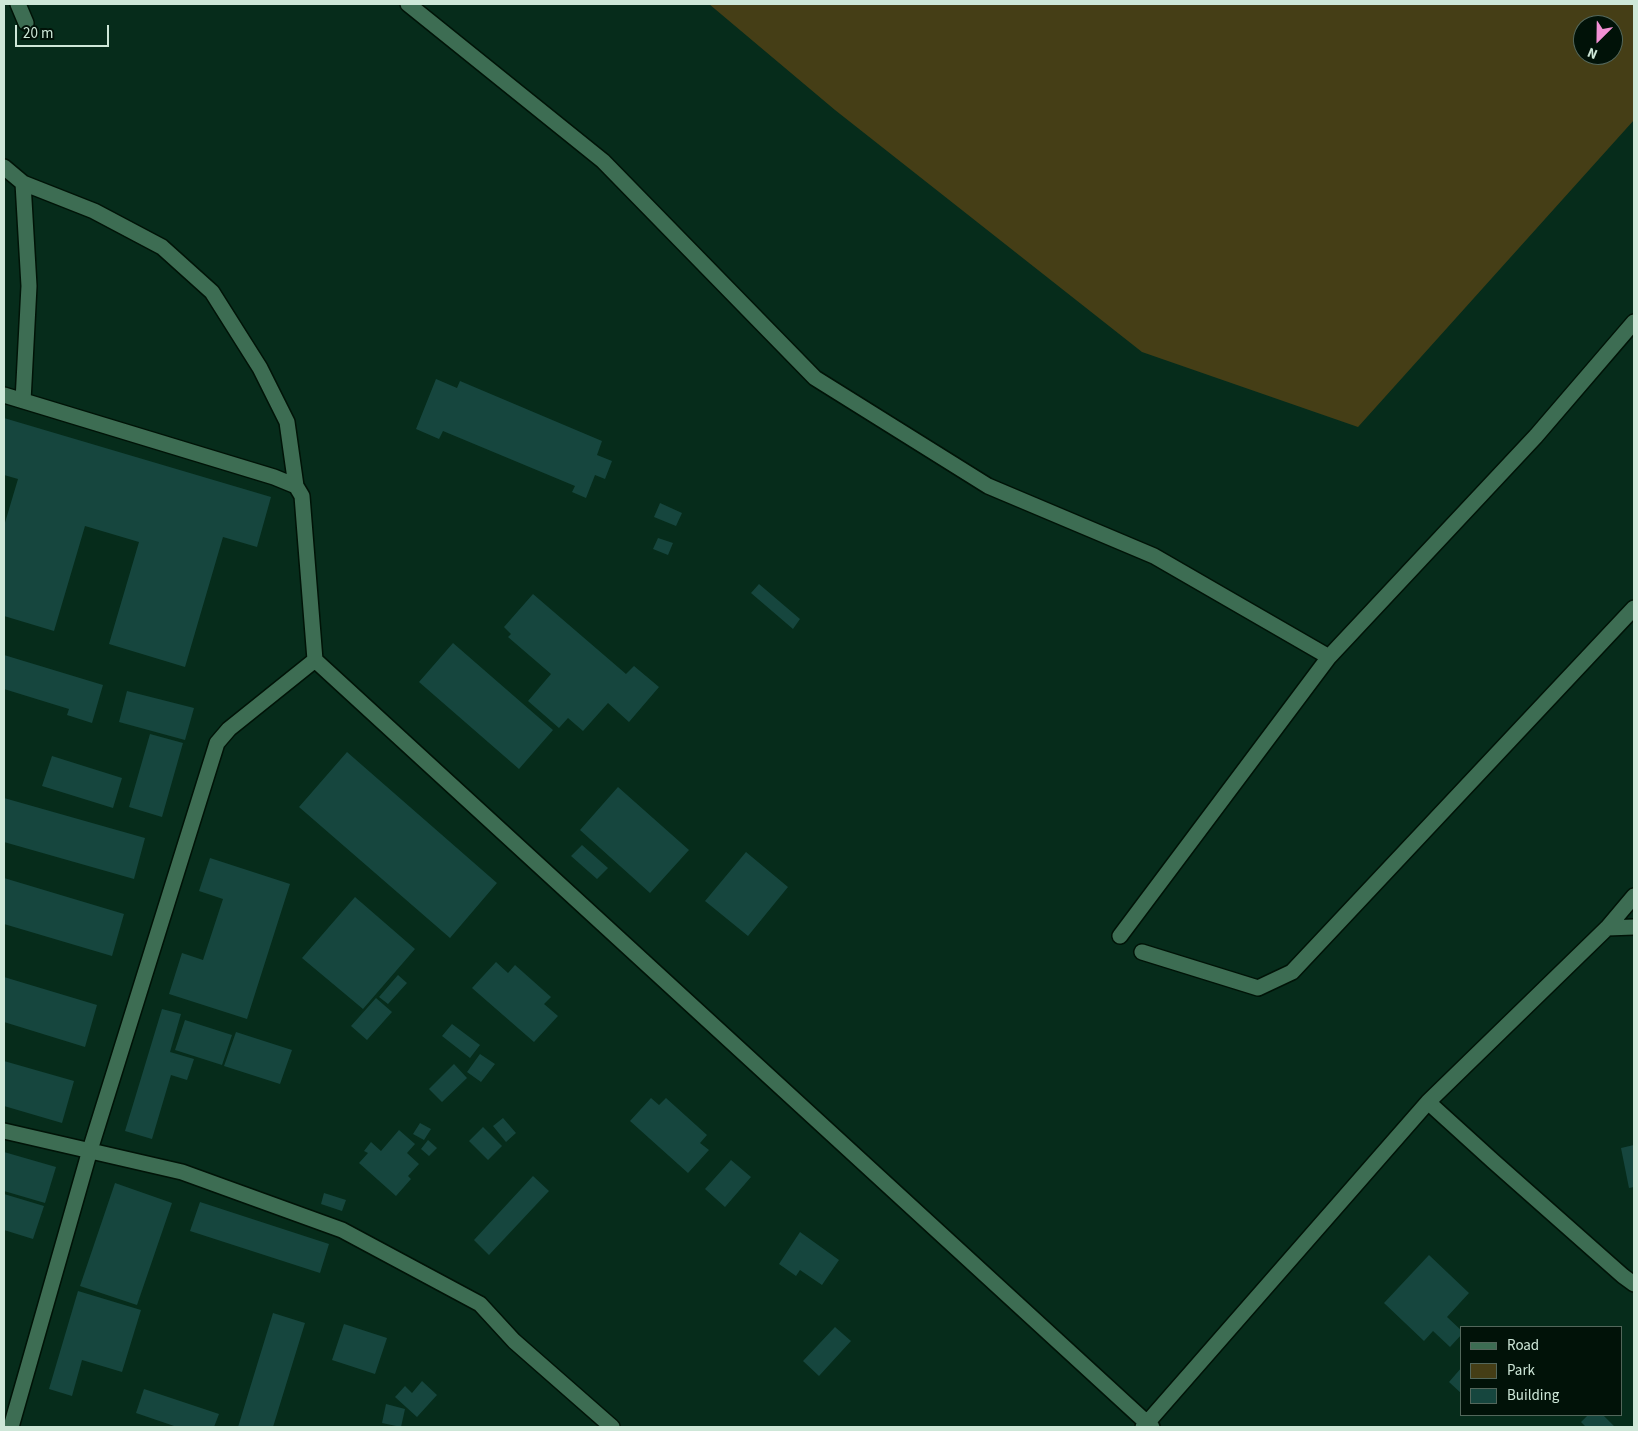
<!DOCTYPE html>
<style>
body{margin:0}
#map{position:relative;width:1638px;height:1431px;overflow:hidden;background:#062c1b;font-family:"Source Sans 3",sans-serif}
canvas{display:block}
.frame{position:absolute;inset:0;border:5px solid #cee7d8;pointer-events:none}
.legend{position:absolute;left:1460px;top:1326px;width:162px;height:90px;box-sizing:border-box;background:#011208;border:1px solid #53675b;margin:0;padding:6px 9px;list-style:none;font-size:15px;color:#cee7d8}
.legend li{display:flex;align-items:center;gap:10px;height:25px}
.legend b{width:25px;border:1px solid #53675b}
.north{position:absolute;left:1573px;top:15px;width:50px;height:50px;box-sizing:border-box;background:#011208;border:1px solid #53675b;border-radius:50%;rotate:203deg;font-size:14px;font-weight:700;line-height:20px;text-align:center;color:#cee7d8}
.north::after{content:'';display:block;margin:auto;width:18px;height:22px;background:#f391d5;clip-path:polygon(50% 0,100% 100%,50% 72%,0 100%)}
.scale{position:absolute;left:15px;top:25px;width:94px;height:22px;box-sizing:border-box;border:2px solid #cee7d8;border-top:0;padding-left:6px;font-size:15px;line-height:18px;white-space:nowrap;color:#cee7d8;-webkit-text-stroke:4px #011208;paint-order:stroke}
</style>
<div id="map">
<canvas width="1638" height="1431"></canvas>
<div class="frame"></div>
<ul class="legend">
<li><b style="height:6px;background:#3d6d53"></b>Road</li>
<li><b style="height:14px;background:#453e16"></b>Park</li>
<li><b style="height:14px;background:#16463e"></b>Building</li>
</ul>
<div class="north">N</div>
<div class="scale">20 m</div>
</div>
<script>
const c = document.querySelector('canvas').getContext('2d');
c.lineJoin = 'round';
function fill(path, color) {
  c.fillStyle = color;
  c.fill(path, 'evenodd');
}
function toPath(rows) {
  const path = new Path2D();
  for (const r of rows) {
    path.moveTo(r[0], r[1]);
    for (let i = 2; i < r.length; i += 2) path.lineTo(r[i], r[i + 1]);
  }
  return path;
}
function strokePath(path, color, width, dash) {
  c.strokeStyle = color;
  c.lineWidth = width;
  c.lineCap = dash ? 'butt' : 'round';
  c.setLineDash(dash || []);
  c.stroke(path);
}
fill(toPath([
 [709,4,1634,4,1634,120,1358,427,1142,352,835,110],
 [1583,25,1613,25,1613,55,1583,55]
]), '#453e16');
fill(toPath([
 [436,379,457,388,460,381,602,441,597,455,612,461,605,479,595,475,586,498,572,492,575,486,443,431,439,439,416,429],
 [4,418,271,497,257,547,223,537,185,667,109,644,139,542,85,526,54,631,4,616,4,526,18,479,4,475],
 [660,503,682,513,676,526,654,517],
 [658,538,673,543,668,555,653,549],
 [759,584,800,619,793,629,751,593],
 [533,594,626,674,634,666,659,687,629,722,608,703,583,731,568,718,559,728,528,701,551,674,508,637,511,634,504,627],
 [453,643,553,730,519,769,419,682],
 [4,655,103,685,92,723,67,715,69,709,4,689],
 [127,691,194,708,185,740,119,722],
 [150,734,183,743,162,817,129,807],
 [347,752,497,883,450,938,299,807],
 [52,756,122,778,113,808,42,786],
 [618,787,689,850,650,893,580,830],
 [4,798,145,838,134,879,4,842],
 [582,845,608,868,597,879,571,856],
 [746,852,788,887,748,936,705,901],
 [210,858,290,884,247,1019,169,994,182,953,203,960,223,899,199,891],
 [4,878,124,914,112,956,4,924],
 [355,897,415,949,363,1009,302,958],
 [496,962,508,973,515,965,551,997,544,1004,558,1016,534,1042,472,988],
 [398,975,407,983,388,1004,379,997],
 [4,977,97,1005,85,1047,4,1022],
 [376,998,392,1012,367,1040,351,1026],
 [162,1009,181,1014,170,1052,194,1059,187,1080,171,1075,152,1139,125,1131],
 [185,1020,232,1035,222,1065,175,1050],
 [452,1024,480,1045,470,1058,442,1036],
 [236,1032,292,1050,280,1084,224,1066],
 [480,1054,495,1064,481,1082,467,1072],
 [4,1061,74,1081,62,1123,4,1106],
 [454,1064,467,1078,442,1102,429,1089],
 [651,1098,659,1105,666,1098,707,1135,700,1143,709,1150,688,1173,630,1121],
 [503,1118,516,1133,506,1142,493,1126],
 [420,1123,431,1129,424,1140,413,1134],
 [483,1127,502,1146,488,1160,469,1141],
 [399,1130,415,1144,407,1153,419,1164,408,1176,411,1179,396,1196,359,1163,368,1153,364,1151,371,1142,381,1151],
 [428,1140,437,1148,429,1156,421,1149],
 [1634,1145,1634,1187,1629,1188,1621,1148],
 [4,1152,56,1167,45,1203,4,1191],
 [731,1160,751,1177,725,1207,705,1189],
 [533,1176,549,1191,489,1255,474,1240],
 [115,1183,172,1203,137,1305,80,1286],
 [324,1193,346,1200,342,1211,321,1204],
 [4,1194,44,1206,33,1239,4,1230],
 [200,1202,329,1244,320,1273,190,1231],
 [800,1232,839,1260,822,1285,800,1270,796,1276,779,1264],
 [1429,1255,1469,1293,1447,1317,1462,1331,1462,1334,1450,1347,1433,1331,1424,1341,1384,1303],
 [78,1291,141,1310,122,1372,82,1360,72,1396,49,1389],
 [273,1313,305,1323,273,1427,238,1427],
 [344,1324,387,1338,375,1374,332,1360],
 [835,1327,851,1341,819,1376,803,1361],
 [1462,1367,1462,1394,1449,1382],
 [422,1381,437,1395,417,1417,395,1397,405,1386,412,1393],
 [144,1389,219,1414,214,1427,177,1427,136,1413],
 [386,1404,405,1409,401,1427,382,1423],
 [1588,1415,1603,1415,1615,1427,1586,1427,1581,1422]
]), '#16463e');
const minor = toPath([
 [18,4,26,23],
 [408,4,603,161,815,378,988,486,1154,556,1329,657],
 [4,167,23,183,94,211,162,247,212,292,260,368,287,422,296,486],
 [23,183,29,286,23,401],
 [4,395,274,477,296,486,302,496,315,660],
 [1607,928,1634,927],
 [1120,936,1329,657,1536,436,1634,322],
 [1142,952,1258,988,1292,972,1634,608],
 [1428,1102,1493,1161,1623,1276,1634,1284],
 [4,1131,182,1172,342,1230,480,1304,514,1341,612,1427],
 [11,1427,90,1150,217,743,229,729,315,660,1147,1423,1143,1427],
 [1152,1427,1147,1423,1428,1102,1607,928,1634,896]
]);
strokePath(minor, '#001307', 18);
strokePath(minor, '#3d6d53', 15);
</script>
